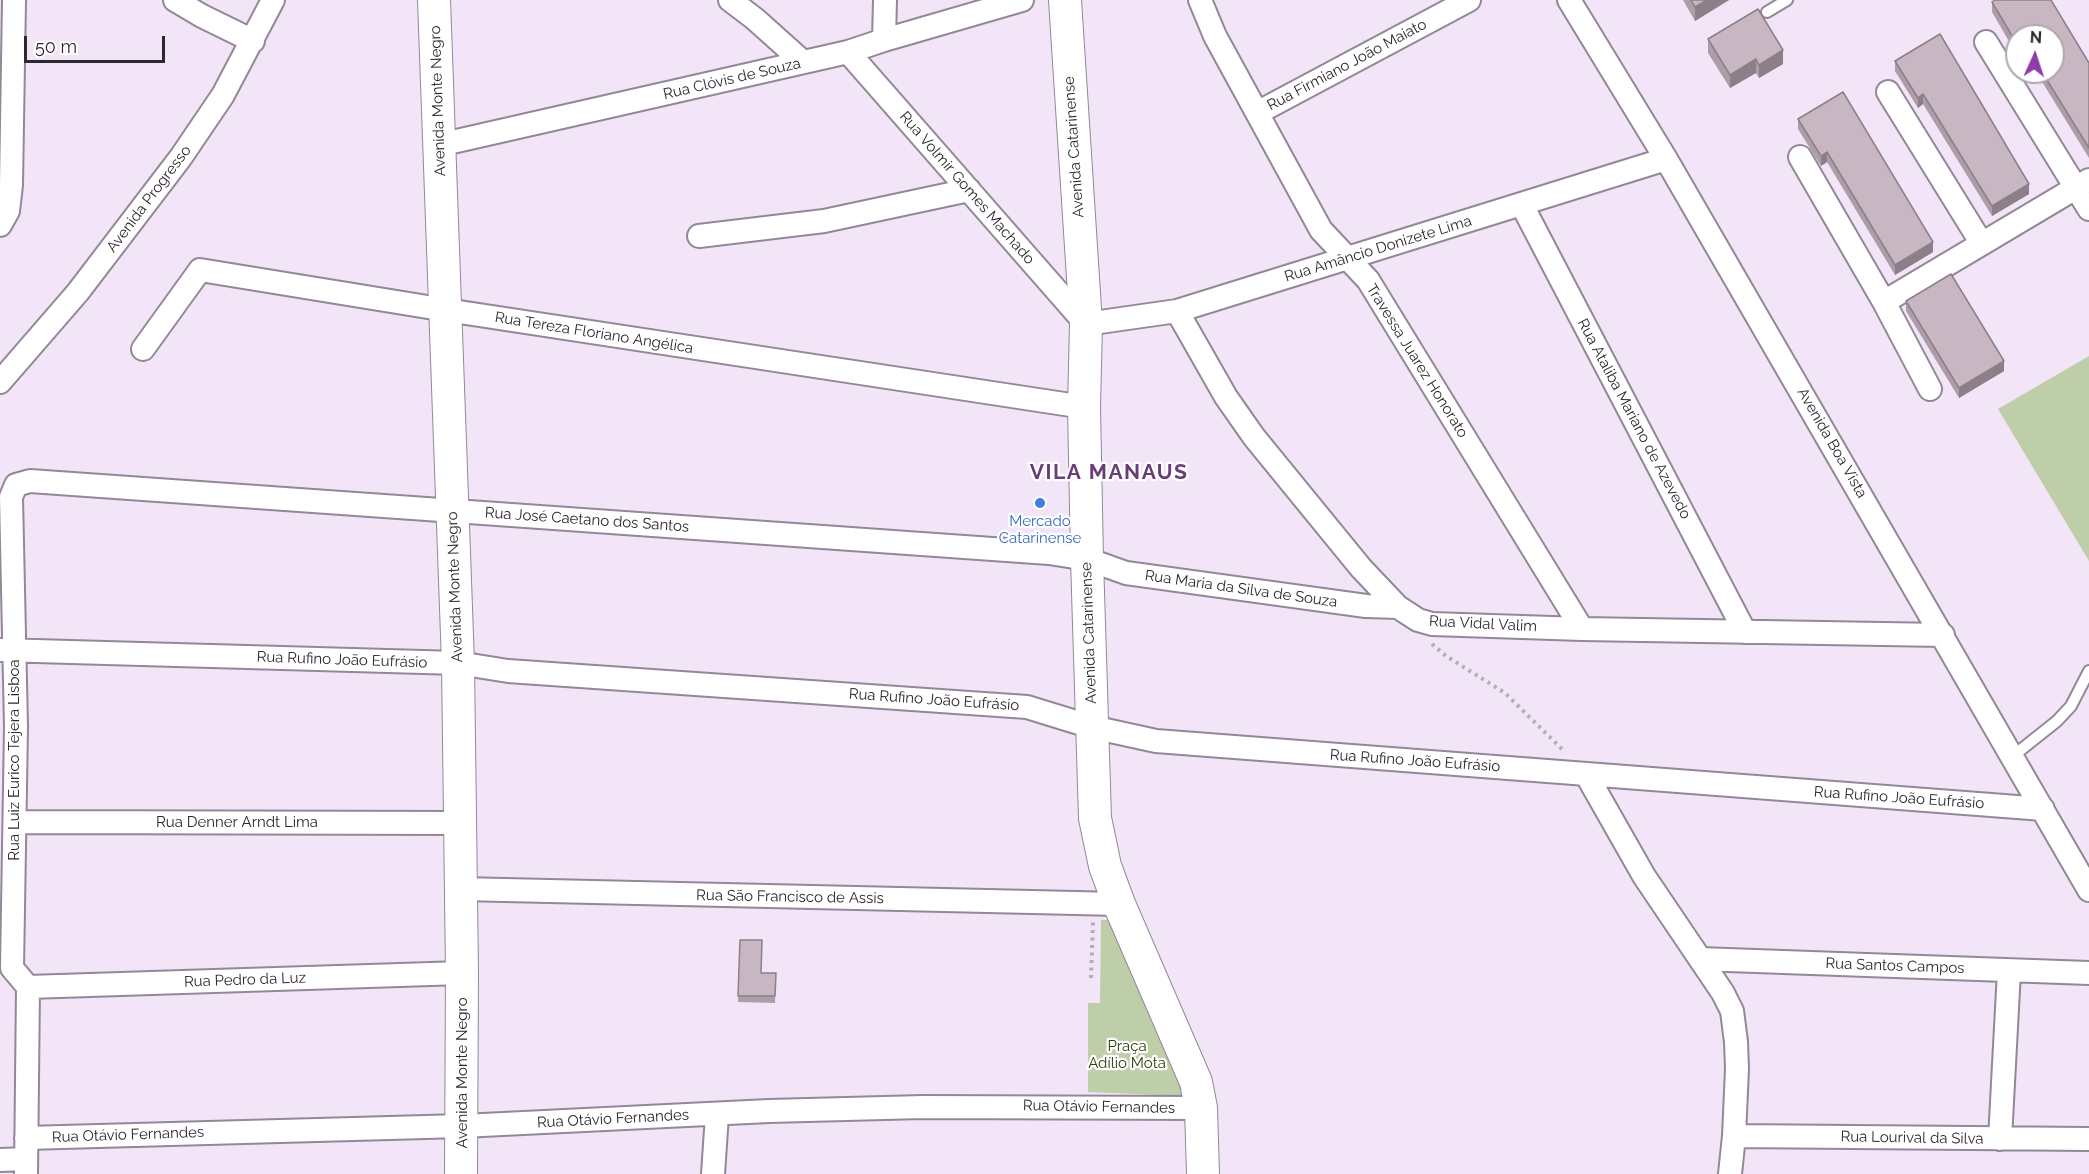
<!DOCTYPE html>
<meta charset="utf-8">
<style>
body{margin:0}
#map{position:relative;width:2089px;height:1174px;overflow:hidden;background:#f2e5f8;font-family:Raleway,sans-serif}
canvas{display:block}
.north{position:absolute;left:2005px;top:24px;width:60px;height:60px;box-sizing:border-box;background:#fff;border:2px solid #aba9ac;border-radius:50%;rotate:3deg;font-size:16px;font-weight:700;line-height:24px;text-align:center;color:#2d282f}
.north::after{content:'';display:block;margin:auto;width:21px;height:27px;background:#8f3dac;clip-path:polygon(50% 0,100% 100%,50% 72%,0 100%)}
.scale{position:absolute;left:24px;top:36px;width:141px;height:27px;box-sizing:border-box;border:3px solid #2d282f;border-top:0;padding-left:8px;font-size:18px;line-height:21px;white-space:nowrap;color:#2d282f;-webkit-text-stroke:4px #fff;paint-order:stroke}
</style>
<div id="map">
<canvas width="2089" height="1174"></canvas>
<div class="north">N</div>
<div class="scale">50 m</div>
</div>
<script>
const c = document.querySelector('canvas').getContext('2d');
c.lineJoin = 'round';
function fill(path, color) {
  c.fillStyle = color;
  c.fill(path, 'evenodd');
}
function toPath(rows) {
  const path = new Path2D();
  for (const r of rows) {
    path.moveTo(r[0], r[1]);
    for (let i = 2; i < r.length; i += 2) path.lineTo(r[i], r[i + 1]);
  }
  return path;
}
function strokePath(path, color, width, dash) {
  c.strokeStyle = color;
  c.lineWidth = width;
  c.lineCap = dash ? 'butt' : 'round';
  c.setLineDash(dash || []);
  c.stroke(path);
}
function drawText(font, color, halo, rows, align = 'center') {
  c.font = font + ' Raleway,sans-serif';
  c.lineWidth = 4.5;
  c.setLineDash([]);
  c.textBaseline = 'middle';
  c.strokeStyle = halo;
  c.fillStyle = color;
  for (const [text, x, y, turn = 0] of rows) {
    c.save();
    c.translate(x, y);
    c.rotate((+turn || 0) * Math.PI / 180);
    c.textAlign = isNaN(turn) ? turn : align;
    if (halo) c.strokeText(text, 0, 0);
    c.fillText(text, 0, 0);
    c.restore();
  }
}
fill(toPath([
 [2089,356,2089,561,1998,409],
 [1101,920,1110,920,1182,1082,1182,1096,1088,1092,1088,1003,1100,1003]
]), '#bdcea9');
const lane = toPath([
 [1767,12,1787,0],
 [2013,756,2057,721,2071,706,2089,671]
]);
const street = toPath([
 [175,0,202,16,253,41],
 [730,0,755,19,803,62],
 [1200,0,1215,36,1321,230,1368,280,1582,629],
 [1569,0,1666,159,2089,890],
 [884,40,885,0],
 [1986,42,2089,209],
 [848,52,1086,324,1177,311,1666,159],
 [1888,92,1982,244],
 [1257,113,1469,0],
 [439,145,848,52,884,40,1022,0],
 [1800,157,1884,302,1930,389],
 [1522,205,1745,632],
 [0,225,8,211,11,185,14,0],
 [699,236,824,221,969,190],
 [1884,302,2089,180],
 [1177,311,1226,397,1254,437,1361,568,1398,607,1418,620,1432,624,1582,629,1943,635],
 [143,349,200,270,446,310,1084,407],
 [0,382,78,292,181,157,223,95,273,0],
 [0,650,458,663,508,671,1027,707,1092,727,1156,741,2043,809],
 [1586,774,1644,876,1723,993,1732,1011,1736,1042,1737,1069,1734,1136,1730,1174],
 [15,822,460,823],
 [461,889,1119,904],
 [1700,959,2089,973],
 [28,987,462,973],
 [1734,1136,2089,1139],
 [26,1138,462,1126,769,1111,923,1107,1201,1108],
 [2000,1139,2009,971],
 [0,1160,26,1159],
 [26,1174,28,987,12,968,16,727,11,497,16,485,30,481,1049,553,1087,559,1126,573,1366,606,1398,607],
 [713,1174,717,1115]
]);
const secondary = toPath([
 [434,0,458,663,462,973,461,1174],
 [1065,0,1086,324,1084,407,1087,559,1095,818,1105,866,1119,904,1196,1082,1201,1108,1203,1174]
]);
strokePath(lane, '#938798', 14);
strokePath(street, '#938798', 26);
strokePath(secondary, '#938798', 34);
strokePath(toPath([
 [1432,644,1446,656,1505,693,1565,752],
 [1091,978,1093,922]
]), '#b6abbb', 4, [3, 4.5]);
strokePath(lane, '#fff', 10);
strokePath(street, '#fff', 22);
strokePath(secondary, '#fff', 32);
fill(toPath([
 [1683,0,1729,0,1695,21],
 [1995,0,2051,0,2089,63,2089,158,2036,72,2053,72,2053,36,2017,36,2017,48,2014,50,1992,12,1992,2],
 [1708,39,1783,64,1759,78,1756,73,1730,88,1708,53],
 [1895,61,2029,194,1992,216,1923,104,1918,108,1895,71],
 [1798,119,1933,252,1895,275,1827,162,1821,166,1798,129],
 [1906,301,2004,371,1959,398,1906,311],
 [740,940,761,973,776,973,775,1003,738,1002]
]), '#ad9da8');
fill(toPath([
 [1707,0,1729,0,1695,21,1695,7],
 [2017,38,2017,48,2014,50,2014,39],
 [1783,50,1783,64,1759,78,1759,65],
 [1756,59,1756,73,1730,88,1730,75],
 [1923,94,1923,104,1918,108,1918,98],
 [1827,152,1827,162,1821,166,1821,156],
 [2029,184,2029,194,1992,216,1992,206],
 [1933,242,1933,252,1895,275,1895,265],
 [2004,361,2004,371,1959,398,1959,388]
]), '#8d7f88');
const building = toPath([
 [1691,0,1707,0,1695,7,1691,0],
 [1995,0,2051,0,2089,63,2089,148,2042,72,2053,72,2053,36,2017,36,2017,38,2014,39,1992,2,1995,0],
 [1758,9,1783,50,1759,65,1756,59,1730,75,1708,39,1758,9],
 [1940,34,2029,184,1992,206,1923,94,1918,98,1895,61,1940,34],
 [1843,92,1933,242,1895,265,1827,152,1821,156,1798,119,1843,92],
 [1951,274,2004,361,1959,388,1906,301,1951,274],
 [740,940,762,940,761,973,776,973,775,996,738,996,740,940]
]);
fill(building, '#c9b6c3');
strokePath(building, '#8d7f88', 1.5);
for (const [x, y, r, color] of [
 [1040,503,6,"#3f7fe0"]
]) {
  const dot = new Path2D();
  dot.arc(x, y, r, 0, 2 * Math.PI);
  c.fillStyle = color;
  c.fill(dot);
  strokePath(dot, '#fff', 2);
}
drawText('15px', '#2d282f', '#fff', [
 ["Rua Firmiano João Maiato",1347,65,-28],
 ["Rua Clóvis de Souza",732,79,-13],
 ["Avenida Monte Negro",438,101,-92],
 ["Avenida Catarinense",1074,147,-94],
 ["Rua Volmir Gomes Machado",967,188,49],
 ["Avenida Progresso",149,199,-53],
 ["Rua Amâncio Donizete Lima",1378,249,-17],
 ["Rua Tereza Floriano Angélica",594,333,9],
 ["Travessa Juarez Honorato",1417,361,58],
 ["Rua Ataliba Mariano de Azevedo",1634,419,62],
 ["Avenida Boa Vista",1832,443,60],
 ["Rua José Caetano dos Santos",587,520,4],
 ["Avenida Monte Negro",455,587,-92],
 ["Rua Maria da Silva de Souza",1241,589,8],
 ["Rua Vidal Valim",1483,624,3],
 ["Avenida Catarinense",1089,633,-92],
 ["Rua Rufino João Eufrásio",342,660,2],
 ["Rua Rufino João Eufrásio",934,700,4],
 ["Rua Luiz Eurico Tejera Lisboa",14,760,-90],
 ["Rua Rufino João Eufrásio",1415,761,4],
 ["Rua Rufino João Eufrásio",1899,798,4],
 ["Rua Denner Arndt Lima",237,822],
 ["Rua São Francisco de Assis",790,897,1],
 ["Rua Santos Campos",1895,966,2],
 ["Rua Pedro da Luz",245,980,-2],
 ["Avenida Monte Negro",462,1073,-90],
 ["Rua Otávio Fernandes",1099,1107,1],
 ["Rua Otávio Fernandes",613,1119,-3],
 ["Rua Otávio Fernandes",128,1135,-2],
 ["Rua Lourival da Silva",1912,1138,1]
]);
drawText('15px', '#366cbe', '#fff', [
 ["Mercado",1040,521],
 ["Catarinense",1040,538]
]);
drawText('15px', '#2d410c', '#fff', [
 ["Praça",1127,1046],
 ["Adílio Mota",1127,1063]
]);
c.letterSpacing = '1.5px';
drawText('bold 21px', '#673f76', '#fff', [
 ["VILA MANAUS",1109,473]
]);
c.letterSpacing = '0px';
</script>
